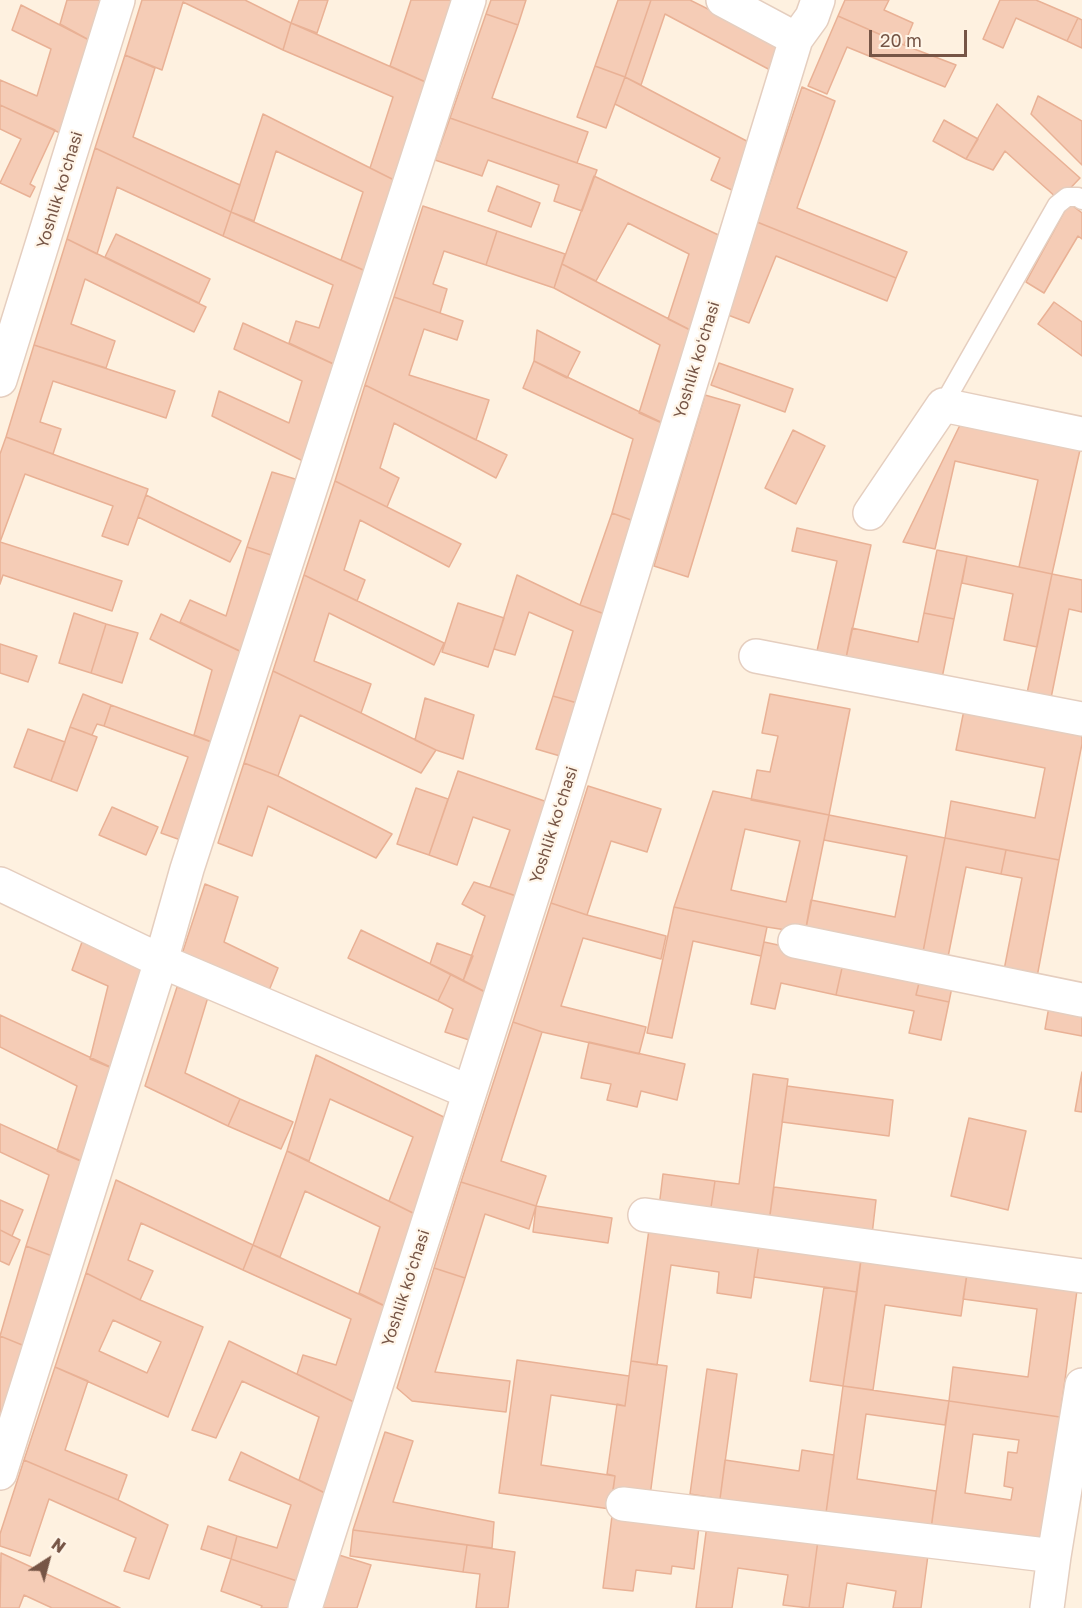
<!DOCTYPE html>
<meta charset="utf-8">
<style>
body{margin:0}
#map{position:relative;width:1082px;height:1608px;overflow:hidden;background:#fef1e0;font-family:"Golos Text",sans-serif}
canvas{display:block}
.north{position:absolute;left:18px;top:1530px;width:60px;height:60px;-webkit-text-stroke:4px #fff5e8;paint-order:stroke;rotate:36deg;font-size:16px;font-weight:700;line-height:24px;text-align:center;color:#765546}
.north::after{content:'';display:block;margin:auto;width:21px;height:27px;background:#765546;clip-path:polygon(50% 0,100% 100%,50% 72%,0 100%)}
.scale{position:absolute;left:869px;top:30px;width:98px;height:27px;box-sizing:border-box;border:3px solid #765546;border-top:0;padding-left:8px;font-size:18px;line-height:21px;white-space:nowrap;color:#765546;-webkit-text-stroke:4px #fff5e8;paint-order:stroke}
</style>
<div id="map">
<canvas width="1082" height="1608"></canvas>
<div class="north">N</div>
<div class="scale">20 m</div>
</div>
<script>
const c = document.querySelector('canvas').getContext('2d');
c.lineJoin = 'round';
function fill(path, color) {
  c.fillStyle = color;
  c.fill(path, 'evenodd');
}
function toPath(rows) {
  const path = new Path2D();
  for (const r of rows) {
    path.moveTo(r[0], r[1]);
    for (let i = 2; i < r.length; i += 2) path.lineTo(r[i], r[i + 1]);
  }
  return path;
}
function strokePath(path, color, width, dash) {
  c.strokeStyle = color;
  c.lineWidth = width;
  c.lineCap = dash ? 'butt' : 'round';
  c.setLineDash(dash || []);
  c.stroke(path);
}
function drawText(font, color, halo, rows, align = 'center') {
  c.font = font + ' "Golos Text",sans-serif';
  c.lineWidth = 4.5;
  c.setLineDash([]);
  c.textBaseline = 'middle';
  c.strokeStyle = halo;
  c.fillStyle = color;
  for (const [text, x, y, turn = 0] of rows) {
    c.save();
    c.translate(x, y);
    c.rotate((+turn || 0) * Math.PI / 180);
    c.textAlign = isNaN(turn) ? turn : align;
    if (halo) c.strokeText(text, 0, 0);
    c.fillText(text, 0, 0);
    c.restore();
  }
}
const building = toPath([
 [67,0,102,0,89,40,60,24,67,0],
 [142,0,245,0,291,23,283,50,183,2,162,70,125,55,142,0],
 [299,0,328,0,317,33,291,23,299,0],
 [411,0,456,0,430,84,390,66,411,0],
 [491,0,526,0,518,25,486,14,491,0],
 [618,0,651,0,625,77,595,66,618,0],
 [651,0,690,0,782,46,772,71,665,14,641,85,625,77,651,0],
 [845,0,889,0,884,10,913,23,904,45,838,16,845,0],
 [1000,0,1036,0,1078,18,1067,41,1016,18,1003,48,983,39,1000,0],
 [21,5,89,40,60,133,0,105,0,80,37,96,51,49,12,30,21,5],
 [486,14,518,25,492,98,588,132,577,163,450,118,486,14],
 [838,16,904,45,956,65,945,87,847,47,827,94,808,86,838,16],
 [1078,18,1082,20,1082,48,1067,41,1078,18],
 [291,23,430,84,398,182,370,168,393,97,283,50,291,23],
 [125,55,155,68,133,137,240,185,231,212,95,148,125,55],
 [595,66,625,77,606,128,577,117,595,66],
 [625,77,758,147,738,193,711,180,720,158,615,104,625,77],
 [802,87,835,101,797,208,907,252,896,278,757,222,802,87],
 [1038,96,1082,121,1082,165,1031,114,1038,96],
 [997,104,1080,178,1059,200,1005,151,993,170,966,159,997,104],
 [0,105,55,130,30,184,35,187,30,197,0,183,21,139,0,129,0,105],
 [263,114,398,182,370,273,341,260,363,192,276,151,254,221,231,212,263,114],
 [450,118,597,170,582,211,554,201,559,185,488,160,482,176,435,160,450,118],
 [944,120,978,139,966,159,933,141,944,120],
 [95,148,231,212,223,236,117,187,97,254,67,239,95,148],
 [594,176,729,240,700,335,668,319,689,254,628,223,596,281,562,264,594,176],
 [497,186,540,203,531,227,488,211,497,186],
 [1069,203,1082,213,1082,239,1078,236,1044,293,1026,282,1069,203],
 [423,206,497,231,486,265,444,251,433,284,447,289,440,313,394,297,423,206],
 [231,212,370,273,340,367,289,343,296,321,319,328,333,285,223,236,231,212],
 [757,222,896,278,887,301,776,256,749,323,728,315,757,222],
 [497,231,565,254,554,288,486,265,497,231],
 [116,234,210,279,199,303,105,257,116,234],
 [67,239,206,307,194,332,85,279,71,324,115,341,106,368,34,345,67,239],
 [562,264,700,335,671,427,639,413,660,345,554,288,562,264],
 [394,297,463,321,457,340,424,329,409,375,489,400,476,440,365,385,394,297],
 [1054,302,1082,322,1082,356,1038,324,1054,302],
 [243,323,340,367,309,464,212,416,219,391,289,423,302,381,234,349,243,323],
 [537,330,580,352,567,378,534,361,537,330],
 [34,345,175,391,166,418,53,381,40,422,61,429,53,454,6,437,34,345],
 [534,361,671,427,642,524,612,513,633,439,523,388,534,361],
 [719,363,793,389,785,412,711,385,719,363],
 [365,385,507,455,496,478,394,423,380,468,399,478,387,507,335,481,365,385],
 [705,395,740,405,688,577,654,566,705,395],
 [961,423,1080,450,1052,574,1019,567,1038,480,955,461,935,549,903,542,961,423],
 [793,430,825,446,796,504,765,488,793,430],
 [6,437,148,489,128,545,102,536,113,506,25,474,0,542,0,454,6,437],
 [272,472,305,482,280,558,247,547,272,472],
 [335,481,461,544,449,567,360,520,344,570,365,580,357,601,304,575,335,481],
 [146,495,241,541,230,562,138,517,146,495],
 [612,513,642,524,610,616,580,605,612,513],
 [797,528,871,545,846,658,817,651,837,561,792,551,797,528],
 [0,542,122,581,112,611,3,575,0,584,0,542],
 [247,547,280,558,250,656,180,622,190,600,226,616,247,547],
 [937,550,967,556,954,619,924,613,937,550],
 [967,556,1052,574,1037,647,1004,640,1013,594,962,583,967,556],
 [1052,574,1082,580,1082,612,1069,609,1050,703,1026,698,1052,574],
 [304,575,444,643,434,665,329,613,314,661,371,684,361,713,273,671,304,575],
 [517,575,580,605,610,616,584,705,553,696,573,631,529,612,515,655,494,649,517,575],
 [458,603,504,618,488,667,442,652,458,603],
 [74,613,106,624,91,673,59,663,74,613],
 [924,613,954,619,942,678,846,658,852,628,918,642,924,613],
 [161,614,250,656,222,746,194,735,212,670,150,639,161,614],
 [106,624,138,633,122,683,91,673,106,624],
 [0,644,37,656,28,682,0,673,0,644],
 [273,671,361,713,436,750,421,773,300,715,278,776,244,763,273,671],
 [83,694,111,705,104,726,97,724,92,735,70,727,83,694],
 [770,694,850,709,829,815,751,800,757,770,770,772,778,736,762,733,770,694],
 [553,696,584,705,567,758,536,749,553,696],
 [425,698,474,715,463,759,436,750,415,740,425,698],
 [111,705,222,746,189,843,161,833,188,757,104,726,111,705],
 [965,705,1082,728,1082,744,1059,860,945,838,951,801,1035,818,1045,768,956,750,965,705],
 [70,727,97,737,77,791,51,781,70,727],
 [28,729,65,742,51,781,14,767,28,729],
 [244,763,278,776,392,834,376,858,268,806,252,856,218,843,244,763],
 [458,771,553,804,522,898,490,887,510,830,473,817,457,865,429,855,458,771],
 [588,786,661,809,647,852,611,841,587,915,551,903,588,786],
 [416,788,448,799,429,855,397,844,416,788],
 [713,791,829,815,805,933,767,927,674,907,713,791],
 [745,829,800,841,786,902,731,890,745,829],
 [112,807,158,827,146,855,99,835,112,807],
 [829,815,945,838,922,957,805,933,811,900,895,917,907,856,824,840,829,815],
 [945,838,1006,850,1001,874,966,867,947,962,922,957,945,838],
 [1006,850,1059,860,1037,977,1004,970,1022,878,1001,874,1006,850],
 [474,882,522,898,493,996,463,981,485,916,462,904,474,882],
 [205,884,238,897,224,942,278,968,266,998,181,957,205,884],
 [551,903,587,915,666,936,661,959,583,938,561,1006,646,1027,639,1054,542,1032,513,1022,551,903],
 [674,907,767,927,761,956,693,941,672,1038,647,1033,674,907],
 [361,930,451,974,438,1001,348,958,361,930],
 [82,942,151,971,119,1071,90,1059,108,986,72,970,82,942],
 [764,942,844,959,836,995,781,983,775,1009,751,1004,764,942],
 [437,943,473,956,463,981,430,964,437,943],
 [844,959,921,975,916,995,949,1002,941,1040,909,1033,914,1011,836,995,844,959],
 [451,974,493,996,478,1043,445,1032,453,1009,438,1001,451,974],
 [921,975,953,982,949,1002,916,995,921,975],
 [177,987,208,997,185,1073,240,1099,228,1126,145,1086,177,987],
 [1050,1001,1082,1007,1082,1036,1045,1029,1050,1001],
 [0,1015,119,1071,90,1165,57,1151,77,1086,0,1047,0,1015],
 [513,1022,542,1032,501,1161,546,1176,536,1206,461,1182,513,1022],
 [589,1042,685,1064,677,1100,641,1091,637,1107,607,1100,611,1084,581,1078,589,1042],
 [316,1055,452,1121,421,1217,389,1201,413,1137,330,1099,309,1161,287,1151,316,1055],
 [1082,1072,1082,1112,1075,1111,1082,1072],
 [753,1074,788,1079,769,1222,710,1214,715,1181,739,1184,753,1074],
 [787,1086,893,1100,889,1136,782,1122,787,1086],
 [240,1099,293,1122,281,1149,228,1126,240,1099],
 [969,1118,1026,1131,1008,1210,951,1196,969,1118],
 [0,1124,90,1165,60,1259,26,1246,49,1175,0,1152,0,1124],
 [287,1151,421,1217,391,1309,359,1293,380,1227,305,1191,280,1257,253,1245,287,1151],
 [663,1174,715,1181,710,1214,659,1207,663,1174],
 [116,1180,253,1245,243,1270,141,1223,128,1260,153,1271,140,1300,86,1273,116,1180],
 [461,1182,536,1206,529,1229,485,1214,465,1278,434,1268,461,1182],
 [774,1187,876,1200,872,1235,769,1222,774,1187],
 [0,1200,23,1210,12,1236,0,1230,0,1200],
 [536,1206,612,1218,608,1243,533,1232,536,1206],
 [650,1222,760,1237,751,1298,717,1293,719,1272,671,1265,657,1365,631,1361,650,1222],
 [0,1230,20,1240,9,1265,0,1261,0,1230],
 [760,1237,862,1252,857,1292,754,1277,760,1237],
 [253,1245,391,1309,360,1405,297,1374,303,1355,336,1365,351,1319,243,1270,253,1245],
 [26,1246,60,1259,32,1349,0,1336,26,1246],
 [862,1252,968,1267,961,1316,885,1305,873,1390,843,1386,862,1252],
 [968,1267,1078,1283,1060,1417,949,1401,953,1367,1028,1377,1037,1309,963,1299,968,1267],
 [434,1268,465,1278,435,1372,510,1381,506,1412,412,1401,397,1388,434,1268],
 [86,1273,140,1300,203,1327,168,1417,55,1367,86,1273],
 [113,1320,161,1342,147,1373,99,1351,113,1320],
 [824,1287,857,1292,843,1386,810,1381,824,1287],
 [0,1336,32,1349,0,1441,0,1336],
 [229,1341,360,1405,331,1496,299,1480,319,1417,242,1381,216,1438,192,1430,229,1341],
 [517,1360,629,1376,625,1406,551,1395,541,1465,615,1476,610,1509,499,1493,517,1360],
 [631,1361,667,1366,650,1496,613,1491,615,1476,607,1474,617,1404,625,1406,631,1361],
 [55,1367,88,1381,65,1450,127,1475,118,1500,24,1460,55,1367],
 [707,1369,737,1374,720,1499,690,1494,707,1369],
 [843,1386,949,1401,945,1425,866,1414,857,1479,936,1491,931,1529,826,1513,843,1386],
 [949,1401,1060,1417,1042,1544,931,1529,949,1401],
 [973,1434,1019,1440,1017,1453,1008,1452,1004,1486,1013,1488,1011,1500,965,1493,973,1434],
 [385,1432,413,1441,393,1502,494,1522,492,1548,353,1530,385,1432],
 [802,1450,834,1455,826,1513,720,1499,725,1460,799,1471,802,1450],
 [241,1452,331,1496,306,1584,231,1559,237,1536,277,1548,291,1505,229,1480,241,1452],
 [24,1460,118,1500,168,1525,149,1579,124,1571,136,1538,49,1499,30,1556,0,1546,0,1534,24,1460],
 [612,1516,699,1527,694,1569,672,1566,671,1574,636,1570,633,1591,603,1588,612,1516],
 [707,1525,818,1540,809,1608,783,1605,788,1575,738,1568,732,1608,696,1608,707,1525],
 [208,1526,237,1536,231,1559,201,1549,208,1526],
 [353,1530,467,1545,463,1572,350,1556,353,1530],
 [818,1540,928,1555,921,1608,893,1608,896,1591,847,1583,843,1608,809,1608,818,1540],
 [467,1545,515,1552,508,1608,476,1608,480,1574,463,1572,467,1545],
 [1,1553,120,1608,52,1608,24,1595,19,1608,0,1608,1,1553],
 [339,1555,371,1565,357,1608,322,1608,339,1555],
 [231,1559,306,1584,298,1608,261,1608,262,1606,221,1591,231,1559]
]);
fill(building, '#f5ccb6');
strokePath(building, '#e9b195', 1.5);
const service = toPath([
 [943,405,1057,205,1067,197,1078,197,1082,200]
]);
const minor = toPath([
 [723,0,796,39],
 [0,380,118,0],
 [870,513,943,405,1082,434],
 [756,656,1082,719],
 [0,884,161,961,469,1092],
 [795,941,1082,1000],
 [645,1215,1082,1276],
 [0,1473,161,961,187,869,469,0],
 [623,1504,1054,1556],
 [305,1608,564,797,796,39,812,17,818,0],
 [1047,1608,1054,1556,1082,1385]
]);
strokePath(service, '#e5cebf', 21);
strokePath(minor, '#e5cebf', 36);
strokePath(service, '#fff', 18);
strokePath(minor, '#fff', 33);
drawText('16px', '#765546', '#fff5e8', [
 ["Yoshlik koʻchasi",60,190,-73],
 ["Yoshlik koʻchasi",697,360,-73],
 ["Yoshlik koʻchasi",554,825,-72],
 ["Yoshlik koʻchasi",406,1288,-72]
]);
</script>
